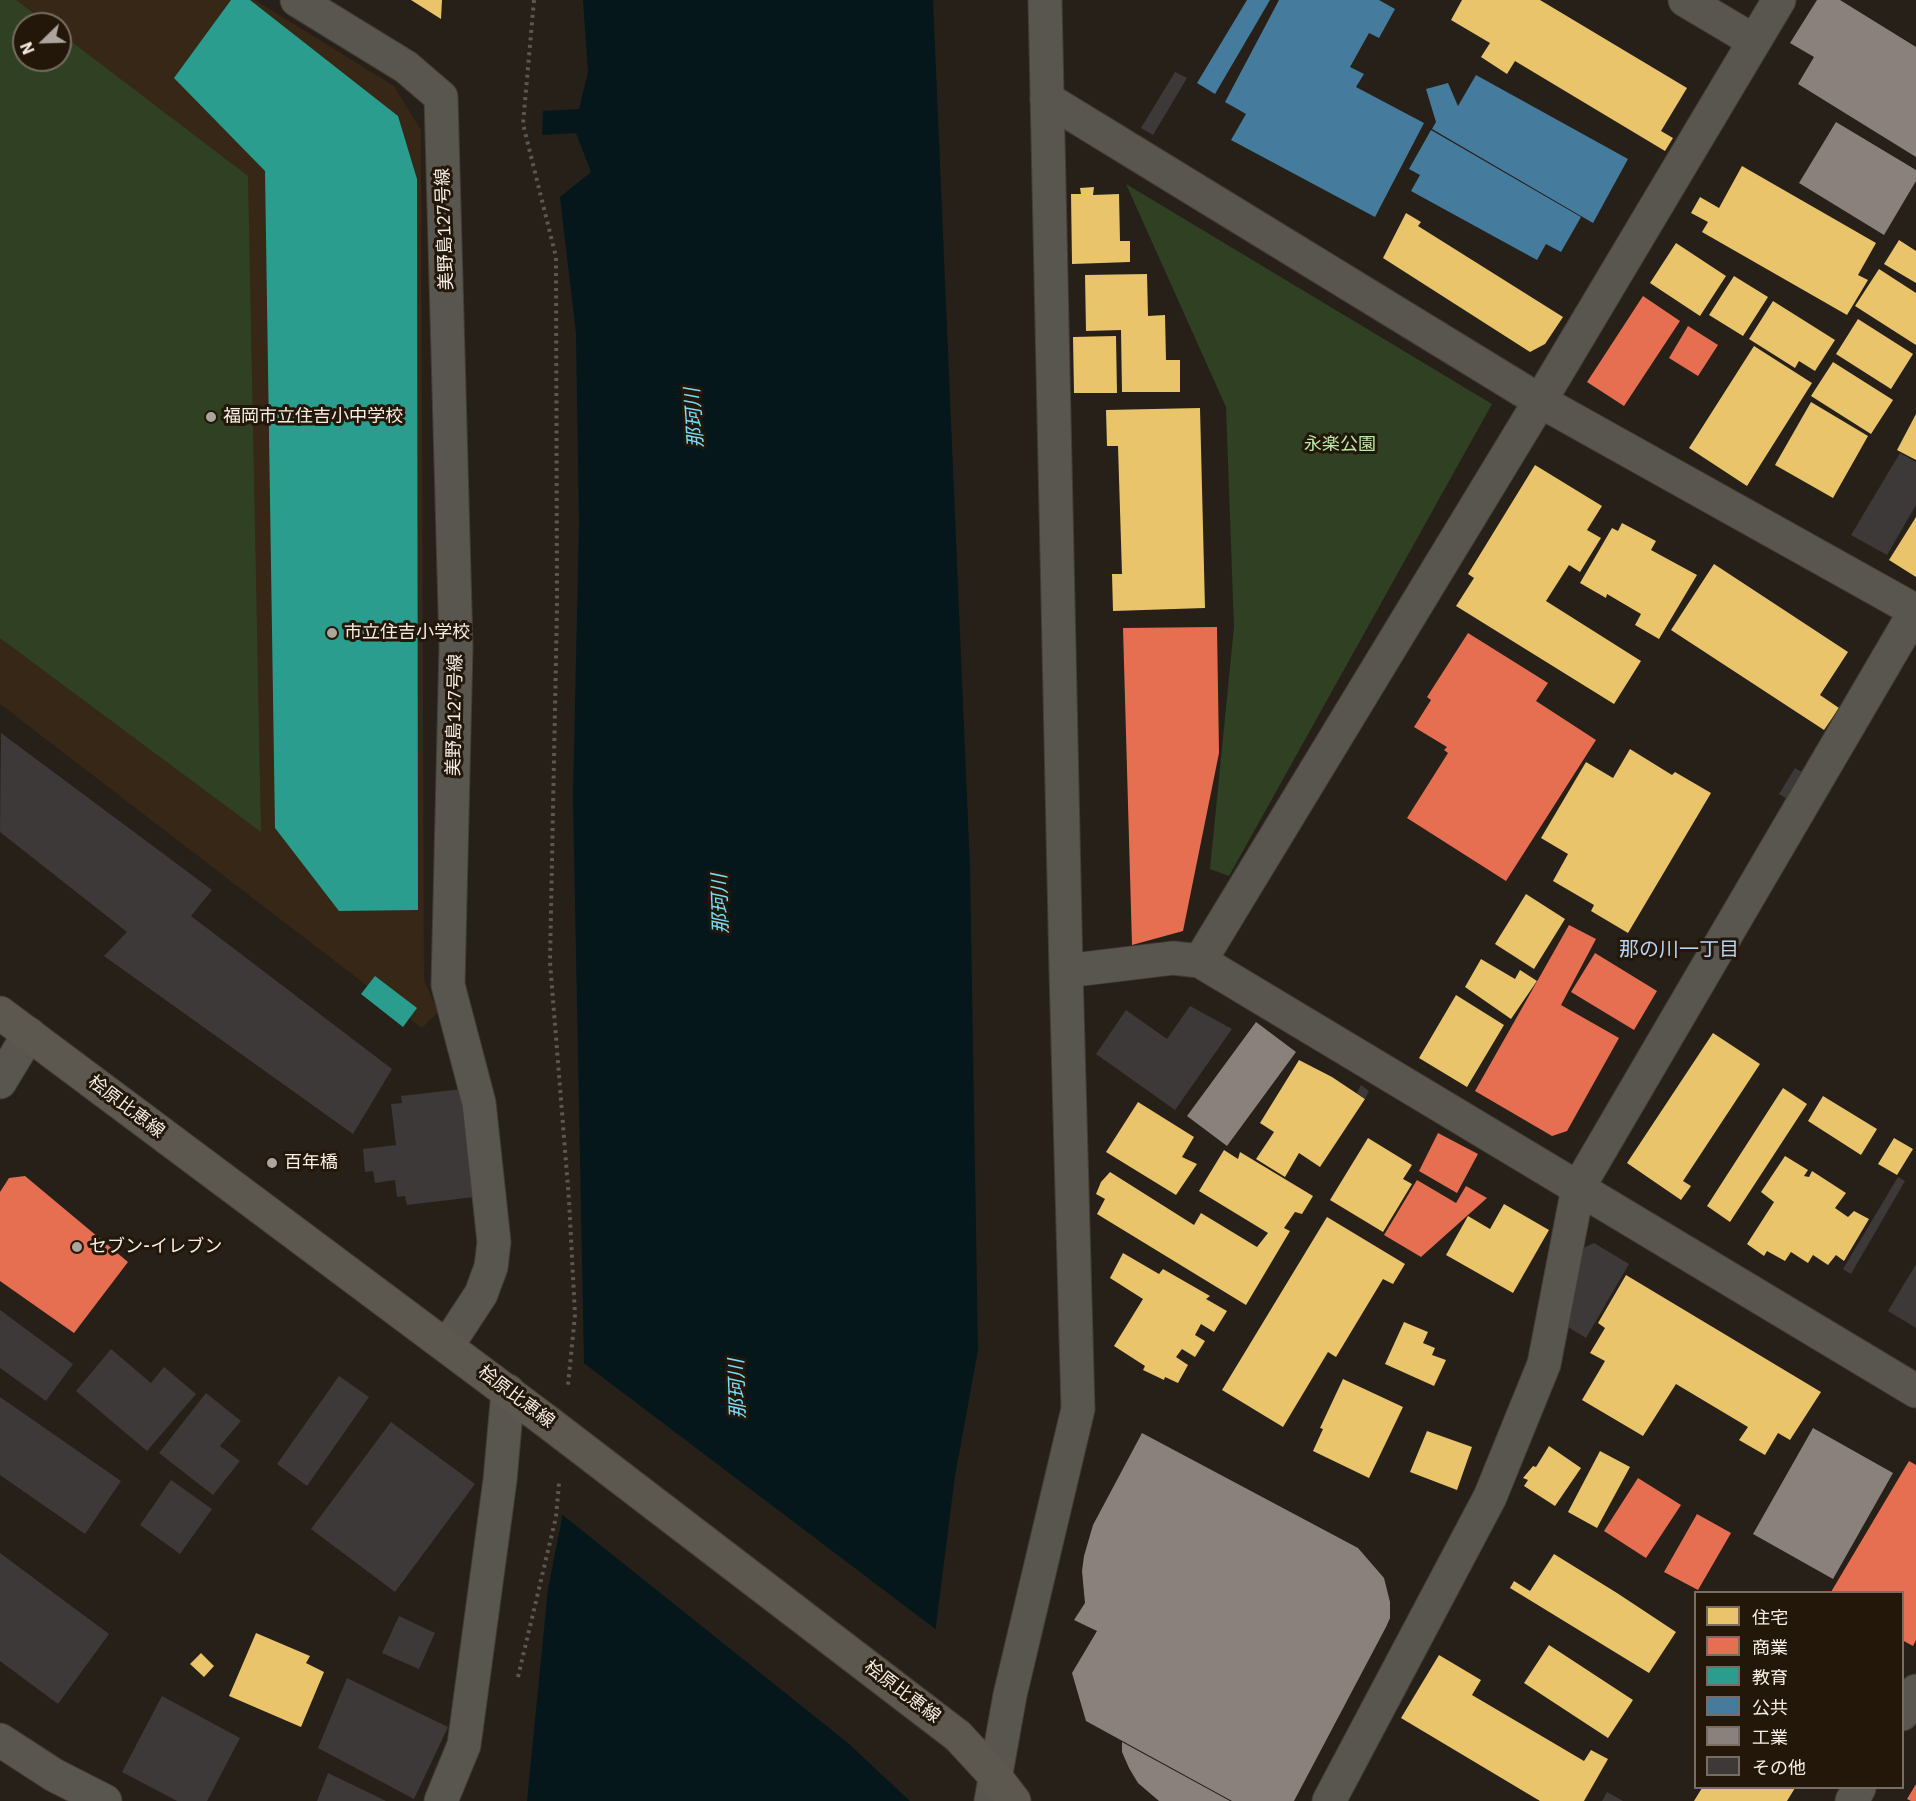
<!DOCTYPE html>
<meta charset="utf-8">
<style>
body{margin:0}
#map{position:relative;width:1916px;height:1801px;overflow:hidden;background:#262019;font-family:"IBM Plex Sans","Noto Sans JP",sans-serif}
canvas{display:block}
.legend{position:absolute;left:1694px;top:1591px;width:210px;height:198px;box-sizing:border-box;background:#23170a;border:2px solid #776d62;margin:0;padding:8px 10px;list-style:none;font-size:18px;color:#f6eee5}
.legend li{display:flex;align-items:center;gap:12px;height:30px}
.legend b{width:30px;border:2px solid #776d62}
.north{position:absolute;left:12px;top:12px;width:60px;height:60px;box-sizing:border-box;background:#23170a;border:2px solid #776d62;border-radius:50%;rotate:247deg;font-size:16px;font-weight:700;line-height:24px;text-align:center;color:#f6eee5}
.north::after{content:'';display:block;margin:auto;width:21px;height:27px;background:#ada69e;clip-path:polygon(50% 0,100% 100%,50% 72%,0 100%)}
</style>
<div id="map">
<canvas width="1916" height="1801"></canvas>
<ul class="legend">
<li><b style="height:16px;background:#e9c46a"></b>住宅</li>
<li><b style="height:16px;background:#e76f51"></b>商業</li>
<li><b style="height:16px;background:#2a9d8f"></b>教育</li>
<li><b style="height:16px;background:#457b9d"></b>公共</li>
<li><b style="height:16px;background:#8a817c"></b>工業</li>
<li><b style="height:16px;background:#3c3938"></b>その他</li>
</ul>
<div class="north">N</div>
</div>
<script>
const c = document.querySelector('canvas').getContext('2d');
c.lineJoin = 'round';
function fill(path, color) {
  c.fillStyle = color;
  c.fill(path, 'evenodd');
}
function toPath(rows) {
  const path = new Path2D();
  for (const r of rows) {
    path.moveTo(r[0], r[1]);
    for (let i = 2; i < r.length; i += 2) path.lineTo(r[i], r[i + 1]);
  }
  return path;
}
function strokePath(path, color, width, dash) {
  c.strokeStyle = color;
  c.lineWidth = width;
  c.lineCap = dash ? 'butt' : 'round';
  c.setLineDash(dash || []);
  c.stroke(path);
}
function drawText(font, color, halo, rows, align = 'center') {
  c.font = font + ' "IBM Plex Sans","Noto Sans JP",sans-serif';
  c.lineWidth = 6;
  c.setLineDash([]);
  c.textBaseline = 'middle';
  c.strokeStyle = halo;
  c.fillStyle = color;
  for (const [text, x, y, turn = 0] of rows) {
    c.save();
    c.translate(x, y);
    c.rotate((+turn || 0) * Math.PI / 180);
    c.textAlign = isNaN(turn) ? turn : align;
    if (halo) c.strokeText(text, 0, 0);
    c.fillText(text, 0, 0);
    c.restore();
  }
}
fill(toPath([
 [0,0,255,0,394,86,421,130,424,980,438,1012,422,1028,0,704],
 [24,24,60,24,60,60,24,60]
]), '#362716');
fill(toPath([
 [0,0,16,0,48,24,24,24,24,60,60,60,60,33,248,176,261,832,0,638],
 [1126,184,1492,404,1229,876,1210,869,1234,627,1226,407]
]), '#2f4122');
fill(toPath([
 [583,0,933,0,970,868,978,1350,955,1476,936,1625,929,1801,527,1801,548,1589,561,1523,584,1362,573,798,579,524,576,333,560,197,591,172,576,133,542,135,543,111,579,109,588,72]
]), '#05171b');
fill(toPath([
 [581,1361,938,1631,932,1801,910,1801,848,1743,559,1512]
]), '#262019');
fill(toPath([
 [411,0,442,0,441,19],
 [1462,0,1540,0,1687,88,1661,131,1673,138,1665,151,1515,61,1507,74,1481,57,1490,43,1451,20],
 [1742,166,1876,243,1858,275,1868,280,1847,315,1702,232,1708,222,1691,213,1700,197,1719,208],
 [1094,187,1093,195,1119,194,1120,241,1130,241,1130,262,1072,264,1071,194,1081,194,1080,188],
 [1406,213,1421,222,1418,226,1563,317,1545,344,1530,352,1383,258],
 [1899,240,1916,251,1916,283,1884,264],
 [1676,243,1726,276,1700,316,1650,283],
 [1879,269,1916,293,1916,345,1855,306],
 [1147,274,1148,316,1165,315,1166,360,1180,360,1180,392,1122,392,1121,330,1086,331,1085,275],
 [1734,276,1768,297,1743,336,1709,315],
 [1773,301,1835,340,1815,371,1799,361,1795,368,1749,339],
 [1858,319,1913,354,1891,389,1836,354],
 [1116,336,1117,393,1074,393,1073,337],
 [1754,346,1812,383,1747,486,1689,448],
 [1833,362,1893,400,1871,434,1811,396],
 [1811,402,1868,436,1833,498,1775,465],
 [1200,408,1205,608,1113,611,1112,574,1122,574,1118,446,1107,446,1106,410],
 [1916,414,1916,460,1897,450],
 [1535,465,1602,506,1587,530,1601,538,1580,572,1569,565,1546,601,1641,661,1614,704,1456,606,1474,578,1468,574],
 [1916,517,1916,577,1889,560],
 [1622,523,1656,541,1651,550,1697,575,1659,639,1635,625,1641,614,1607,594,1606,598,1580,583,1612,528,1618,531],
 [1714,564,1848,652,1820,695,1839,708,1824,730,1671,630],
 [1630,749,1672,775,1675,772,1711,793,1628,933,1591,911,1594,905,1553,881,1568,854,1541,838,1586,762,1613,778],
 [1526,894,1565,919,1534,969,1495,944],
 [1481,959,1515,979,1520,970,1537,981,1511,1019,1465,987],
 [1456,995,1504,1025,1467,1087,1419,1058],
 [1713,1033,1760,1064,1683,1181,1691,1186,1681,1200,1627,1163],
 [1299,1060,1332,1077,1365,1099,1320,1167,1299,1153,1285,1177,1256,1159,1274,1132,1260,1123],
 [1783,1088,1807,1104,1730,1222,1707,1206],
 [1823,1096,1877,1129,1861,1155,1808,1121],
 [1138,1102,1194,1137,1182,1157,1197,1164,1176,1195,1106,1152],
 [1368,1138,1412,1165,1403,1179,1412,1184,1383,1232,1330,1200],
 [1894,1138,1913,1149,1897,1175,1878,1164],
 [1224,1150,1238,1159,1240,1152,1313,1196,1302,1214,1295,1212,1284,1228,1290,1231,1246,1305,1097,1214,1105,1199,1096,1194,1101,1182,1110,1172,1194,1225,1201,1213,1257,1247,1268,1233,1199,1191],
 [1785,1156,1808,1170,1804,1176,1809,1177,1812,1171,1846,1193,1835,1208,1848,1217,1854,1211,1869,1219,1844,1261,1836,1255,1828,1265,1813,1255,1808,1263,1791,1252,1785,1261,1767,1251,1764,1256,1747,1244,1774,1202,1761,1192],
 [1504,1204,1549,1230,1513,1293,1446,1255,1468,1216,1490,1229],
 [1327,1217,1405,1264,1393,1284,1383,1279,1336,1357,1328,1352,1283,1427,1222,1390],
 [1123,1253,1159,1274,1163,1269,1210,1296,1206,1299,1227,1311,1214,1332,1201,1324,1195,1335,1205,1341,1195,1357,1182,1349,1176,1357,1188,1365,1178,1383,1165,1377,1164,1380,1143,1370,1145,1366,1114,1346,1143,1299,1110,1278],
 [1626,1275,1821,1392,1790,1440,1778,1433,1765,1455,1739,1440,1748,1427,1676,1384,1643,1436,1582,1400,1605,1361,1590,1353,1605,1328,1598,1323],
 [1404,1322,1428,1332,1423,1343,1435,1348,1432,1355,1446,1360,1434,1386,1385,1364],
 [1343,1379,1403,1407,1369,1478,1313,1451,1323,1429,1320,1428],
 [1427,1431,1472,1447,1457,1490,1410,1472],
 [1549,1446,1581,1468,1555,1506,1524,1486,1528,1480,1523,1478,1533,1466,1536,1467],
 [1600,1451,1630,1467,1597,1528,1568,1512],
 [1554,1554,1617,1593,1676,1632,1649,1673,1510,1588,1514,1581,1530,1591],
 [256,1633,310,1656,306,1663,324,1672,301,1727,229,1696],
 [1549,1645,1633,1700,1608,1738,1524,1683],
 [201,1653,214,1666,204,1677,190,1664],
 [1439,1655,1481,1680,1472,1695,1584,1761,1591,1750,1608,1759,1584,1801,1540,1801,1401,1718],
 [1702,1788,1795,1788,1787,1801,1694,1801]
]), '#e9c46a');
fill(toPath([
 [1643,296,1680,321,1624,406,1587,382],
 [1688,326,1718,345,1698,376,1669,358],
 [1217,627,1219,753,1183,931,1132,945,1123,628],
 [1468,633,1548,683,1536,701,1596,740,1506,881,1407,818,1448,753,1444,750,1447,747,1414,727,1431,700,1427,697],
 [1569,925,1596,939,1561,1005,1619,1038,1567,1131,1552,1136,1475,1091],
 [1595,953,1657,991,1634,1030,1571,992],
 [1438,1133,1478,1154,1457,1193,1419,1171],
 [25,1176,128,1262,74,1333,0,1281,0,1192,9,1178],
 [1417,1180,1456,1203,1466,1186,1487,1198,1421,1257,1384,1235],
 [1909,1461,1916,1465,1916,1640,1913,1646,1902,1640,1902,1592,1831,1592],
 [1638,1478,1681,1505,1646,1558,1604,1531],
 [1697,1514,1731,1533,1698,1590,1664,1572],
 [1916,1784,1916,1801,1911,1801,1907,1799]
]), '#e76f51');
fill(toPath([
 [231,0,250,0,398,116,417,179,418,910,339,911,275,828,265,171,174,78],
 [375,976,417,1008,403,1027,361,994]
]), '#2a9d8f');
fill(toPath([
 [1247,0,1270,0,1215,94,1197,83],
 [1279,0,1379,0,1395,9,1379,38,1369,33,1350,67,1364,74,1356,87,1424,123,1375,217,1231,140,1246,114,1225,102],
 [1476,75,1628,159,1593,223,1432,129,1436,122,1426,89,1448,83,1458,106],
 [1431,130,1581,217,1561,252,1546,244,1537,260,1411,191,1420,175,1409,169]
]), '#457b9d');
fill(toPath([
 [1817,0,1840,0,1916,47,1916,157,1798,84,1814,57,1790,43],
 [1836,122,1916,170,1916,181,1884,235,1799,183],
 [1256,1022,1296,1052,1227,1146,1187,1116],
 [1813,1428,1893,1473,1833,1579,1753,1534],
 [1142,1433,1358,1548,1384,1578,1390,1602,1390,1618,1386,1627,1294,1801,1232,1801,1086,1721,1072,1673,1097,1631,1074,1620,1085,1603,1082,1571,1084,1556,1093,1525],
 [1122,1742,1230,1801,1159,1801,1138,1783,1129,1768,1122,1752]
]), '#8a817c');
fill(toPath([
 [1175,72,1187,78,1153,135,1141,128],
 [1900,453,1916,462,1916,505,1887,555,1851,535],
 [1,733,212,890,191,916,392,1069,353,1134,104,956,127,932,0,832],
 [1795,768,1811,777,1795,804,1779,794],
 [1190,1006,1232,1029,1175,1110,1096,1054,1126,1010,1167,1039],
 [1361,1085,1369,1091,1365,1099,1357,1093],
 [462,1089,474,1197,407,1205,405,1196,397,1197,395,1180,375,1183,373,1171,365,1172,363,1149,396,1145,391,1104,402,1103,401,1096],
 [1898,1177,1905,1181,1851,1274,1843,1269],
 [1594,1243,1629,1264,1586,1338,1563,1324,1577,1251],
 [1916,1264,1916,1328,1888,1311],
 [0,1310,73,1364,46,1401,0,1368],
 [111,1349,151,1383,164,1367,196,1394,147,1451,76,1391],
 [339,1376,369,1397,307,1486,277,1464],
 [206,1393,241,1421,220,1446,240,1461,213,1495,159,1453],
 [0,1397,121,1481,85,1534,0,1475],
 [391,1422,475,1484,395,1592,311,1529],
 [171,1480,212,1509,180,1554,140,1525],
 [0,1553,109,1634,58,1704,0,1661],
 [399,1616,435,1633,419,1669,382,1653],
 [347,1678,448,1727,414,1799,318,1748],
 [162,1696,240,1738,207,1801,177,1801,122,1772],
 [328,1773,386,1801,317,1801],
 [1607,1792,1623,1801,1602,1801]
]), '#3c3938');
const minor = toPath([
 [297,0,406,67,441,97,456,646,448,985,479,1103,494,1242,491,1267,481,1294,447,1346],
 [1685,0,1754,41],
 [1200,961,1916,1391],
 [1066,971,1173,958,1200,961,1540,401,1779,0],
 [1902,1714,1916,1691],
 [0,1740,54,1775,105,1801],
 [441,1801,464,1745,500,1480,508,1391],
 [991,1801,1010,1695,1078,1409,1066,971,1045,0],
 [1329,1801,1490,1497,1544,1364,1578,1188,1916,610],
 [1852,1801,1859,1788]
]);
const tertiary = toPath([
 [1047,99,1540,401,1916,611],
 [0,1082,29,1034]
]);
const secondary = toPath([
 [0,1013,545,1420],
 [958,1736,994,1775,1014,1801]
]);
strokePath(minor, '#423d36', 35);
strokePath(tertiary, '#423d36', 35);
strokePath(secondary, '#423d36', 35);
strokePath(toPath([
 [534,0,523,124,556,257,557,607,550,962,569,1200,575,1315,568,1385],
 [518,1677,556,1517,559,1483]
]), '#5c5751', 4, [3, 4.5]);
strokePath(minor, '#59564f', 33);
strokePath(tertiary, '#59564f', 33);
strokePath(secondary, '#5c574f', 33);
const secondaryBridge = toPath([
 [545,1420,958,1736]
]);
strokePath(secondaryBridge, '#423d36', 35, []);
strokePath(secondaryBridge, '#5c574f', 33);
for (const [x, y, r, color] of [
 [211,417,6,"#ada69e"],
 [332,633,6,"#ada69e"],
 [272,1163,6,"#ada69e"],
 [77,1247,6,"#ada69e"]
]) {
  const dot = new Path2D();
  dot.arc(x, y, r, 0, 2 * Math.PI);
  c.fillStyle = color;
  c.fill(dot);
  strokePath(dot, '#23170a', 2);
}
drawText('18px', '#f6eee5', '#23170a', [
 ["美野島127号線",445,229,-92],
 ["美野島127号線",455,715,-89],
 ["桧原比恵線",126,1107,37],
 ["桧原比恵線",516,1397,37],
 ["桧原比恵線",902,1692,37]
]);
drawText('18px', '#f6eee5', '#23170a', [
 ["福岡市立住吉小中学校",223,417],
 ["市立住吉小学校",344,633],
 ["百年橋",284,1163],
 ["セブン-イレブン",89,1247]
], 'left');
drawText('18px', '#bde9a4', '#23170a', [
 ["永楽公園",1340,445]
]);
drawText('italic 20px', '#77def9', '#23170a', [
 ["那珂川",695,418,-94],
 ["那珂川",721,904,-92],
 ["那珂川",738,1389,-92]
]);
drawText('20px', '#b6d3f8', '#23170a', [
 ["那の川一丁目",1679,950]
]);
</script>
